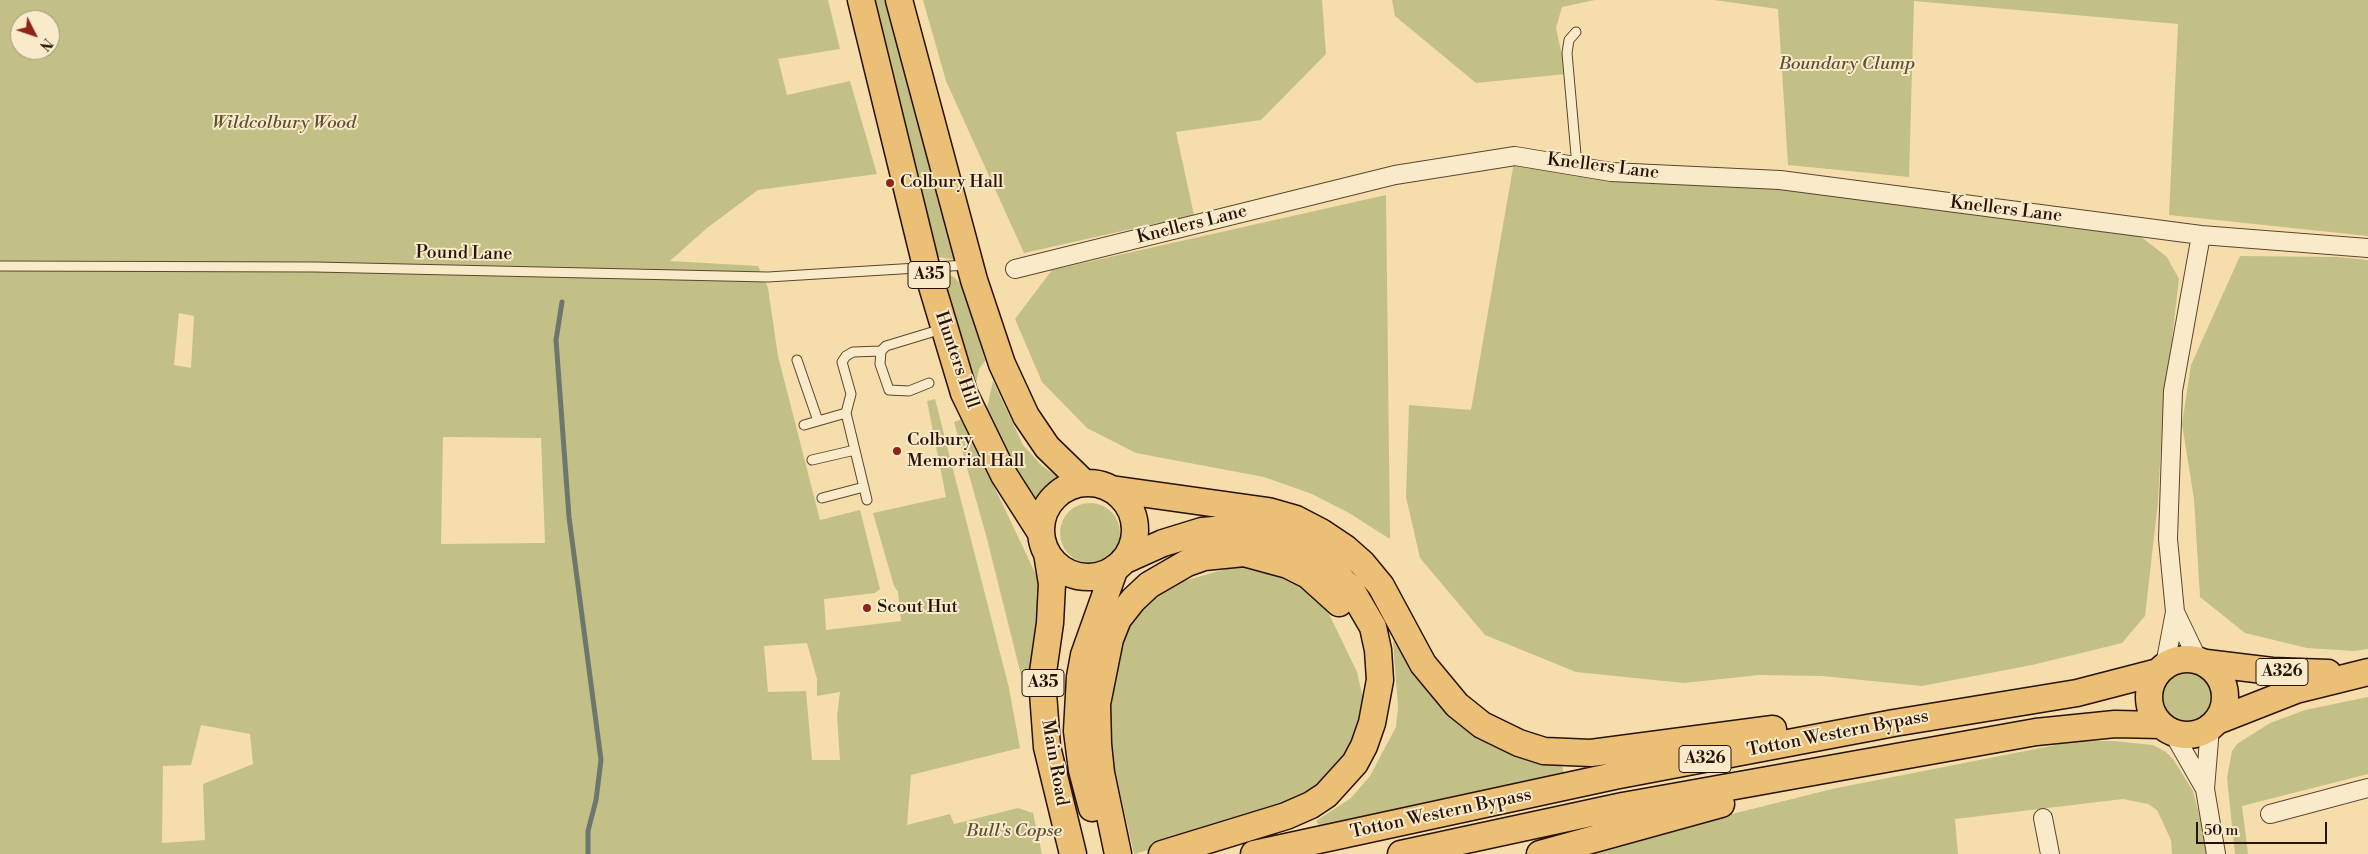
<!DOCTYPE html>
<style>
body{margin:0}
#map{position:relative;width:2368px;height:854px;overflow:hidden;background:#f6deac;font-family:"Libre Bodoni",serif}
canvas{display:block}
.north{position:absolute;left:10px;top:10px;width:50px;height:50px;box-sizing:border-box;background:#f9eac9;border:1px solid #a5947b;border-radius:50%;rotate:131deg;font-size:14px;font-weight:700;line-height:20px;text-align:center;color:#281206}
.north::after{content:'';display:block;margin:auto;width:18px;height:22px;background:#8f2418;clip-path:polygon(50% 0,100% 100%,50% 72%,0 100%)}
.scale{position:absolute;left:2196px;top:822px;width:131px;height:22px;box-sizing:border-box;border:2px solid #281206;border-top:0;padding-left:6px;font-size:15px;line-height:18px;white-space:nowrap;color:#281206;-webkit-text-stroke:4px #f9eac9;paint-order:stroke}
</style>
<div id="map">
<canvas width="2368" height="854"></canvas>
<div class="north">N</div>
<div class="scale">50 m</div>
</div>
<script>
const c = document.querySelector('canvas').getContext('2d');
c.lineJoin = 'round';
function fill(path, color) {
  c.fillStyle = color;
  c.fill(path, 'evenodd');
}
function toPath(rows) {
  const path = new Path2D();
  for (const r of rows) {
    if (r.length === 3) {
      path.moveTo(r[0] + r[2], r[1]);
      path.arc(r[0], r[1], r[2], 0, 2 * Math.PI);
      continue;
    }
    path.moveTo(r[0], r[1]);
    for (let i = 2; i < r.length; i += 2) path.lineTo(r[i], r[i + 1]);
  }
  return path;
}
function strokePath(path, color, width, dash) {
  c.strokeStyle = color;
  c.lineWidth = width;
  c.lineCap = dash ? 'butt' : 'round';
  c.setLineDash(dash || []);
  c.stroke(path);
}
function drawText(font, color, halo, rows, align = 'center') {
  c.font = font + ' "Libre Bodoni",serif';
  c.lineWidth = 4;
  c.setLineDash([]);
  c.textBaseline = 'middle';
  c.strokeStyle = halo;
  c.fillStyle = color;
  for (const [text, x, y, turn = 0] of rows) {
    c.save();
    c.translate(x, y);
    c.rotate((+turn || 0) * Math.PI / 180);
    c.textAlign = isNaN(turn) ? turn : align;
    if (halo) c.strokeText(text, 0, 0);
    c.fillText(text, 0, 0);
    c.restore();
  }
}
fill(toPath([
 [0,0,828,0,840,49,778,59,787,95,850,81,877,174,758,190,707,228,670,261,758,266,768,288,778,356,820,520,860,510,880,589,875,593,824,599,826,630,901,621,898,592,894,586,873,513,946,497,927,401,935,399,1009,688,1020,748,911,775,907,825,950,814,954,824,1018,808,1033,813,1042,854,0,854],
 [20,20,50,20,50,50,20,50],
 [179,313,194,316,191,368,174,365],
 [443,437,541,438,545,543,441,544],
 [807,643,817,679,817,696,840,692,837,716,840,760,812,760,806,691,768,692,764,646],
 [201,725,250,734,253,764,203,784,205,840,162,843,163,766,191,765],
 [870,0,885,0,913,92,956,260,933,256],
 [923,0,1322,0,1326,54,1261,120,1176,132,1194,215,1024,253,946,81],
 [1392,0,1595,0,1562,7,1556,28,1566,74,1476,83,1395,16],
 [1714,0,2368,0,2368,236,2169,215,2178,24,1914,1,1909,177,1788,165,1778,9],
 [1515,156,1780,180,2116,224,2140,236,2167,257,2179,279,2162,424,2158,502,2145,616,2122,643,2032,665,1922,686,1822,676,1759,675,1684,683,1576,672,1485,635,1420,558,1406,497,1409,405,1471,410],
 [1386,195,1390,539,1349,513,1312,494,1264,477,1136,453,1087,428,1042,382,1015,319,1052,270],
 [2240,256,2338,257,2368,260,2368,649,2354,651,2307,648,2245,633,2200,597,2194,499,2182,424,2191,365],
 [938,273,947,273,955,278,964,287,985,361,979,369,974,393],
 [993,381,1023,445,1042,466,1058,477,1041,494,1035,505,981,411,987,408],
 [962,419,1040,583,1033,675,1021,675,986,535,954,422],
 [1090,533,30],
 [1236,566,1262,569,1296,585,1314,596,1328,612,1357,672,1363,698,1354,738,1344,762,1324,783,1299,800,1246,822,1134,854,1113,762,1108,719,1115,674,1126,633,1145,603,1167,586],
 [1400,636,1434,695,1562,764,1564,777,1324,831,1316,821,1351,798,1370,776,1396,727,1398,707,1393,642],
 [2187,697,28],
 [2368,697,2368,774,2242,806,2248,854,2235,854,2227,778,2232,751,2237,744,2270,723,2305,710],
 [2076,741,2113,741,2153,745,2166,752,2173,759,2193,791,2209,854,2172,854,2171,840,2157,810,2148,804,2123,799,1955,819,1958,854,1584,854,1652,834,1832,789]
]), '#c2c086');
strokePath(toPath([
 [562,302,556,340,569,517,601,760,596,800,588,831,588,854]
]), '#6f776d', 5);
const service = toPath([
 [1576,32,1569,40,1567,53,1577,166],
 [0,266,315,267,768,277,967,265],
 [797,360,818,421],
 [929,383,909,391,889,390,880,364,881,351,886,346,942,329],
 [804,425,846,413],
 [812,460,855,450],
 [822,498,864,487],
 [867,500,846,413,851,394,842,362,846,356,853,352,881,351]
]);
const minor = toPath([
 [1015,269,1395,175,1515,156,1611,172,1780,180,2201,235,2368,248],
 [2175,612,2198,660],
 [2165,665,2175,612,2168,539,2173,391,2201,235],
 [2210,728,2205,789,2216,854],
 [2173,733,2205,789],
 [2270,814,2368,788],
 [2043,818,2050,854]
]);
const primary = toPath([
 [861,0,926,266,964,393,1004,475,1041,533],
 [899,0,974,280,1002,364,1026,416,1047,447,1084,483],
 [1088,530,47],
 [1111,489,1268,511,1296,519,1321,532,1345,548,1362,563,1381,586,1423,664,1457,705,1482,725,1519,743,1544,751,1591,753,1773,729],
 [1047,553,1052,584,1050,623,1042,679,1047,747,1073,854],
 [1123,561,1163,543,1202,531,1226,529,1242,531,1281,540,1322,562,1340,578,1352,591,1373,627,1378,650,1380,680,1372,723,1364,746,1355,763,1326,795,1311,805,1286,816,1162,854],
 [2187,697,38],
 [2206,663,2272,671,2328,673],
 [2217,721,2296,690,2368,672],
 [1092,808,1082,770,1077,731,1080,677,1084,655,1115,568],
 [1118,854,1101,773,1098,744,1097,704,1110,639,1118,619,1133,600,1149,585,1187,563,1204,557,1244,553,1288,565,1308,575,1339,603],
 [1254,854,1614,776,1894,723,2077,693,2158,672],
 [1401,854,1623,806,2036,732,2115,724,2161,725],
 [1540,854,1721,804]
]);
strokePath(service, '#5c4530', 11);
strokePath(minor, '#5c4530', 20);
strokePath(primary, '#281206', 29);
strokePath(service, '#f9eac9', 9);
strokePath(minor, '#f9eac9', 18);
strokePath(primary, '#ebbf76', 26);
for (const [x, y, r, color] of [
 [890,183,5,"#8f2418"],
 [897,451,5,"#8f2418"],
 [867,608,5,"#8f2418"]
]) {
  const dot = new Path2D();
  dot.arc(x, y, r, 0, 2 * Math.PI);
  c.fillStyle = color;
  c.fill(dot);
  strokePath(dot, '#f9eac9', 2);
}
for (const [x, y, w] of [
 [929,275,42],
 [2282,672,52],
 [1043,683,42],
 [1705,759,52]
]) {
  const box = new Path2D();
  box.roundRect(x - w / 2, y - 13.5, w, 27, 4);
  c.fillStyle = '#f9eac9';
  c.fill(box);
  strokePath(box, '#281206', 1);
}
drawText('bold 16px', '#281206', null, [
 ["A35",929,275],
 ["A326",2282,672],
 ["A35",1043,683],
 ["A326",1705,759]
]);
drawText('italic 18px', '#5e4f33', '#f9eac9', [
 ["Boundary Clump",1847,65],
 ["Wildcolbury Wood",284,124],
 ["Bull's Copse",1014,832]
]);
drawText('18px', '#281206', '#f9eac9', [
 ["Knellers Lane",1603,167,7],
 ["Knellers Lane",2006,210,7],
 ["Knellers Lane",1192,225,-14],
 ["Pound Lane",464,254,1],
 ["Hunters Hill",956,360,71],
 ["Totton Western Bypass",1838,734,-11],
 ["Main Road",1054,763,80],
 ["Totton Western Bypass",1441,814,-12]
]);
drawText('18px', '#281206', '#f9eac9', [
 ["Colbury Hall",900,183],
 ["Colbury",907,441],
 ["Memorial Hall",907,462],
 ["Scout Hut",877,608]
], 'left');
</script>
